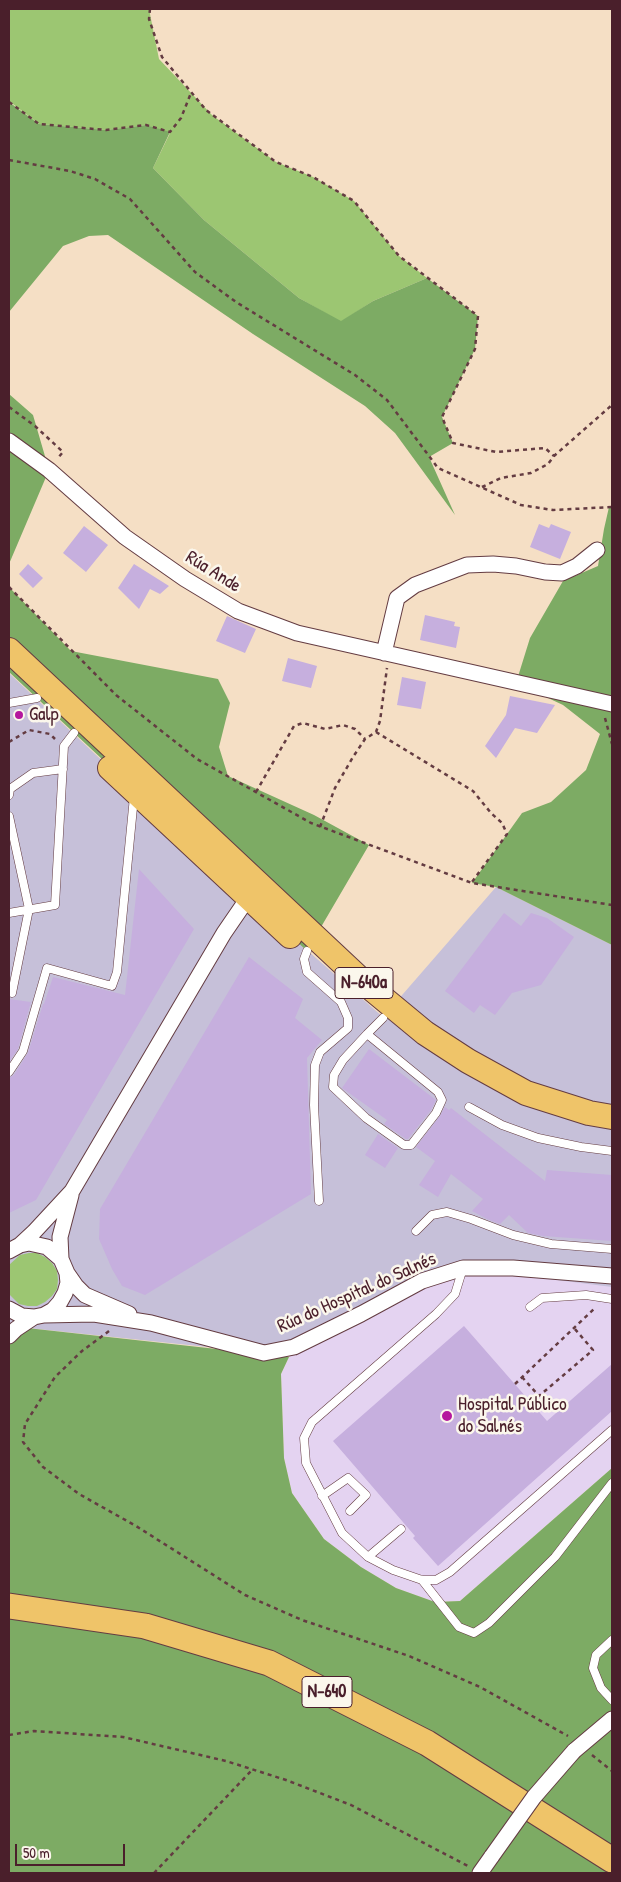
<!DOCTYPE html>
<meta charset="utf-8">
<style>
body{margin:0}
#map{position:relative;width:621px;height:1882px;overflow:hidden;background:#f5dfc5;font-family:"Patrick Hand",sans-serif}
canvas{display:block}
.frame{position:absolute;inset:0;border:10px solid #4a1f2b;pointer-events:none}
.scale{position:absolute;left:15px;top:1844px;width:110px;height:22px;box-sizing:border-box;border:2px solid #4a1f2b;border-top:0;padding-left:6px;font-size:15px;line-height:18px;white-space:nowrap;color:#4a1f2b;-webkit-text-stroke:4px #fbf7ec;paint-order:stroke}
</style>
<div id="map">
<canvas width="621" height="1882"></canvas>
<div class="frame"></div>
<div class="scale">50 m</div>
</div>
<script>
const c = document.querySelector('canvas').getContext('2d');
c.lineJoin = 'round';
function fill(path, color) {
  c.fillStyle = color;
  c.fill(path, 'evenodd');
}
function toPath(rows) {
  const path = new Path2D();
  for (const r of rows) {
    path.moveTo(r[0], r[1]);
    for (let i = 2; i < r.length; i += 2) path.lineTo(r[i], r[i + 1]);
  }
  return path;
}
function strokePath(path, color, width, dash) {
  c.strokeStyle = color;
  c.lineWidth = width;
  c.lineCap = dash ? 'butt' : 'round';
  c.setLineDash(dash || []);
  c.stroke(path);
}
function drawText(font, color, halo, rows, align = 'center') {
  c.font = font + ' "Patrick Hand",sans-serif';
  c.lineWidth = 5;
  c.setLineDash([]);
  c.textBaseline = 'middle';
  c.strokeStyle = halo;
  c.fillStyle = color;
  for (const [text, x, y, turn = 0] of rows) {
    c.save();
    c.translate(x, y);
    c.rotate((+turn || 0) * Math.PI / 180);
    c.textAlign = isNaN(turn) ? turn : align;
    if (halo) c.strokeText(text, 0, 0);
    c.fillText(text, 0, 0);
    c.restore();
  }
}
fill(toPath([
 [501,1273,612,1286,612,1468,460,1601,435,1602,396,1588,361,1567,324,1539,292,1493,284,1458,281,1374,289,1357,378,1305,434,1278]
]), '#e4d3f1');
fill(toPath([
 [9,673,248,898,383,1017,496,887,612,945,612,1287,463,1268,264,1353,9,1326]
]), '#c6c0d9');
fill(toPath([
 [9,9,150,9,150,14,159,59,212,115,276,162,313,177,354,201,399,256,427,278,373,301,341,322,299,298,204,220,153,168,170,133,146,125,106,130,39,124,9,101],
 [29,1253,37,1253,45,1257,52,1263,57,1271,58,1280,57,1289,52,1296,45,1302,37,1306,28,1306,19,1304,9,1294,9,1265,20,1255]
]), '#9cc672');
fill(toPath([
 [9,102,39,124,106,130,146,125,170,132,153,168,204,220,299,298,341,321,373,301,427,278,478,316,475,349,442,417,453,443,429,457,455,515,395,433,365,406,253,334,108,235,89,236,63,246,9,312],
 [9,394,33,415,49,470,9,564],
 [609,507,612,507,612,945,496,887,472,883,522,813,551,802,586,770,600,734,563,705,516,683,530,638,563,581,598,566,604,529],
 [9,587,71,651,218,679,230,703,219,747,228,776,314,815,369,845,307,951,9,672],
 [9,1326,289,1357,281,1374,284,1458,292,1493,324,1539,361,1567,396,1588,435,1602,460,1601,612,1468,612,1873,9,1873]
]), '#7dab64');
fill(toPath([
 [539,524,549,528,551,524,571,532,560,559,530,547],
 [84,526,108,545,86,572,63,553],
 [28,564,43,578,33,588,19,574],
 [134,564,169,586,160,594,150,589,139,609,118,588],
 [425,615,455,622,454,626,460,627,456,648,420,640],
 [227,616,256,629,245,653,216,641],
 [288,658,317,666,311,688,282,681],
 [402,677,426,682,421,709,397,705],
 [510,696,555,705,537,733,515,728,496,758,485,746,506,715],
 [139,869,194,929,36,1200,9,1213,9,1078,14,1075,28,1053,43,1004,44,1004,53,977,125,995],
 [504,913,521,926,531,913,547,918,574,937,541,985,512,993,495,1015,480,1005,474,1013,445,991],
 [249,957,303,999,295,1018,322,1040,307,1058,311,1194,145,1295,122,1286,112,1269,99,1239,100,1209],
 [9,999,31,1002,18,1049,9,1062],
 [369,1049,436,1100,431,1110,408,1139,406,1139,384,1124,387,1120,342,1088],
 [445,1107,449,1110,451,1108,545,1181,547,1170,612,1175,612,1241,543,1236,528,1233,509,1215,500,1224,487,1219,472,1211,483,1199,451,1174,438,1197,419,1185,435,1161,416,1147,440,1116],
 [378,1134,398,1148,385,1168,365,1155],
 [464,1326,547,1421,612,1364,612,1411,438,1566,413,1538,415,1536,333,1441]
]), '#c6afde');
const service = toPath([
 [9,703,37,698],
 [9,795,10,789,33,773,63,769],
 [9,816,29,909,12,993],
 [9,913,55,905,64,746,74,733],
 [307,951,304,959,307,972,341,1002,348,1018,348,1028,320,1052,315,1065,314,1105,319,1201],
 [367,1034,438,1092,442,1100,436,1113,411,1145,404,1145,366,1118,333,1087,334,1075,343,1060,367,1034,383,1018],
 [9,1072,23,1051,47,968,112,986,117,972,134,797],
 [469,1107,502,1125,538,1138,581,1147,612,1151],
 [416,1231,432,1215,447,1212,471,1219,513,1235,551,1244,612,1249],
 [463,1268,455,1294,436,1314,312,1422,304,1438,306,1463,342,1533,368,1557,393,1570,422,1580,436,1580,450,1572,612,1430],
 [530,1307,542,1298,586,1295,612,1299],
 [322,1496,348,1478,366,1495,350,1511],
 [368,1557,401,1529],
 [422,1580,459,1627,474,1633,489,1623,555,1557,612,1483],
 [612,1640,596,1655,593,1668,601,1688,612,1700]
]);
const minor = toPath([
 [9,441,49,470,125,537,185,579,238,611,297,633,612,704],
 [384,653,397,598,415,585,467,565,493,564,516,566,545,572,562,573,577,566,597,550],
 [20,1245,34,1232,72,1191,224,933,248,898,246,889],
 [9,1251,20,1245,29,1243,47,1247,61,1259,67,1273,68,1283,65,1293,60,1302,53,1310,44,1315,34,1317,22,1316,9,1309],
 [61,1259,60,1237,71,1195],
 [67,1273,76,1286,85,1295,129,1314],
 [44,1315,94,1314,151,1323,264,1353,294,1347,361,1314,422,1281,463,1268,513,1268,612,1276],
 [9,1336,16,1329,34,1317],
 [574,1751,612,1719],
 [480,1873,492,1856]
]);
const primary = toPath([
 [9,650,361,980,425,1033,468,1061,526,1093,589,1113,612,1117],
 [110,768,290,936]
]);
const trunk = toPath([
 [9,1606,145,1626,269,1663,427,1743,612,1860]
]);
strokePath(service, '#643c42', 9);
strokePath(minor, '#643c42', 17);
strokePath(primary, '#643c42', 26);
strokePath(trunk, '#643c42', 27);
strokePath(toPath([
 [150,9,149,19,162,57,206,110,276,162,313,177,354,201,399,256,478,316,475,349,442,417,453,443,496,452,545,448,554,456],
 [9,102,39,124,106,130,146,125,170,132,181,118,191,93],
 [9,160,70,171,95,179,130,199,195,272,236,302,355,375,387,400,438,468,521,505,553,510,612,507],
 [9,407,35,426,63,452,57,459],
 [482,487,501,478,531,473,548,464,554,456,612,405],
 [9,587,116,695,197,759,311,823,472,883,612,905],
 [605,718,612,744],
 [376,732,473,791,491,813,502,823,507,834,472,882],
 [9,742,29,730,50,734,55,739],
 [256,792,294,726,303,723,325,729,343,725,355,729,365,739],
 [320,827,335,788,353,757,365,739,376,732,380,721,387,668],
 [109,1331,82,1351,55,1377,25,1424,23,1442,43,1467,79,1494,136,1526,245,1595,302,1620,409,1656,480,1687,568,1736],
 [522,1377,539,1396,593,1350,574,1328],
 [515,1384,596,1307],
 [9,1735,34,1731,123,1737,226,1761,286,1780,351,1805,468,1866],
 [592,1755,612,1771],
 [154,1873,252,1770]
]), '#643c42', 2.5, [4, 4]);
strokePath(service, '#fff', 8);
strokePath(minor, '#fff', 15);
strokePath(primary, '#efc469', 24);
strokePath(trunk, '#efc469', 25);
const minorBridge = toPath([
 [492,1856,534,1797,574,1751]
]);
strokePath(minorBridge, '#643c42', 17, []);
strokePath(minorBridge, '#fff', 15);
for (const [x, y, r, color] of [
 [19,715,5,"#b5179e"],
 [447,1416,6,"#b5179e"]
]) {
  const dot = new Path2D();
  dot.arc(x, y, r, 0, 2 * Math.PI);
  c.fillStyle = color;
  c.fill(dot);
  strokePath(dot, '#fbf7ec', 2);
}
for (const [x, y, w] of [
 [364,983,58],
 [327,1692,50]
]) {
  const box = new Path2D();
  box.roundRect(x - w / 2, y - 15.5, w, 31, 4);
  c.fillStyle = '#fbf7ec';
  c.fill(box);
  strokePath(box, '#4a1f2b', 1);
}
drawText('bold 18px', '#4a1f2b', null, [
 ["N-640a",364,983],
 ["N-640",327,1692]
]);
drawText('19px', '#4a1f2b', '#fbf7ec', [
 ["Rúa Ande",213,572,32],
 ["Rúa do Hospital do Salnés",357,1293,-24]
]);
drawText('19px', '#4a1f2b', '#fbf7ec', [
 ["Galp",29,715],
 ["Hospital Público",458,1405],
 ["do Salnés",458,1427]
], 'left');
</script>
